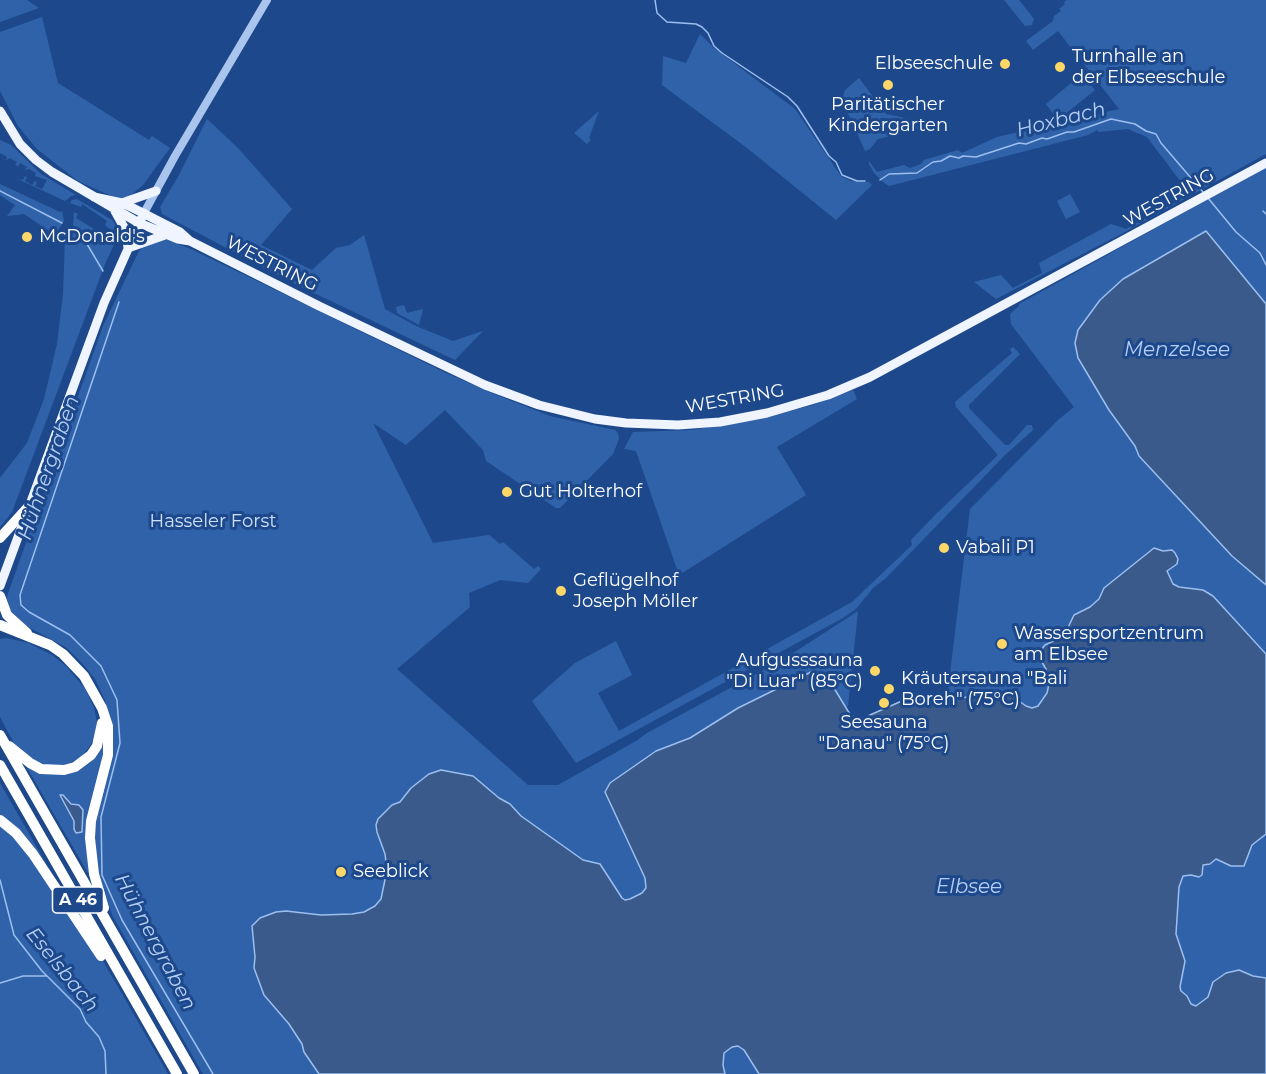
<!DOCTYPE html>
<meta charset="utf-8">
<style>
body{margin:0}
canvas{display:block;background:#1d498c}
</style>
<canvas width="1266" height="1074"></canvas>
<script>
const c = document.querySelector('canvas').getContext('2d');
c.lineJoin = 'round';
function fill(path, color) {
  c.fillStyle = color;
  c.fill(path, 'evenodd');
}
function toPath(rows) {
  const path = new Path2D();
  for (const r of rows) {
    path.moveTo(r[0], r[1]);
    for (let i = 2; i < r.length; i += 2) path.lineTo(r[i], r[i + 1]);
  }
  return path;
}
function strokePath(path, color, width, dash) {
  c.strokeStyle = color;
  c.lineWidth = width;
  c.lineCap = dash ? 'butt' : 'round';
  c.setLineDash(dash || []);
  c.stroke(path);
}
function drawText(font, color, halo, rows, align = 'center') {
  c.font = font + ' Montserrat,sans-serif';
  c.lineWidth = 6;
  c.setLineDash([]);
  c.textBaseline = 'middle';
  c.strokeStyle = halo;
  c.fillStyle = color;
  for (const [text, x, y, turn = 0] of rows) {
    c.save();
    c.translate(x, y);
    c.rotate((+turn || 0) * Math.PI / 180);
    c.textAlign = isNaN(turn) ? turn : align;
    if (halo) c.strokeText(text, 0, 0);
    c.fillText(text, 0, 0);
    c.restore();
  }
}
fill(toPath([
 [0,0,27,0,39,8,0,22],
 [1004,0,1019,0,1034,19,1032,25,1025,26],
 [1067,0,1266,0,1266,154,1123,233,996,299,974,282,1001,275,1013,288,1042,273,1039,263,1111,224,1126,229,1190,194,1147,137,1128,129,1098,132,1097,130,1088,135,893,185,889,186,883,182,874,173,869,164,869,161,877,172,904,165,910,168,921,164,924,160,958,150,962,153,997,137,1119,109,1058,31,1033,50,1026,41,1053,21,1054,16,1061,11,1059,9,1065,4,1064,2],
 [42,17,58,83,149,140,152,136,170,148,143,185,131,195,132,199,118,199,78,181,37,149,18,126,0,91,0,32],
 [700,34,714,48,795,109,841,176,851,181,869,182,872,185,836,220,747,148,662,85,663,56,686,63],
 [1082,74,1095,90,1058,120,1046,104],
 [859,78,886,114,929,123,928,127,878,139,870,149,865,151,847,111,843,97,845,90],
 [599,111,589,138,591,140,587,144,574,133],
 [207,119,238,148,292,209,261,245,312,270,336,248,350,245,364,235,385,309,416,326,453,341,483,331,455,360,295,284,162,214,160,207,178,177],
 [0,140,11,145,41,174,76,195,71,196,65,201,18,179,23,180,25,176,27,177,25,181,32,185,35,181,37,182,35,186,42,189,47,180,35,176,36,173,29,169,25,170,27,167,20,163,18,166,15,165,17,162,10,158,6,160,7,157,0,153],
 [1266,167,1266,304,1206,231,1145,265,1123,279,1100,300,1078,330,1078,359,1109,410,1135,446,1139,456,1232,556,1266,585,1266,654,1213,596,1203,590,1179,587,1173,584,1167,571,1171,567,1168,550,1150,550,1115,581,1104,588,1099,599,1090,607,1074,615,1064,636,1045,645,1044,663,1049,684,1047,693,1038,706,1032,708,1026,706,1012,696,1005,694,951,700,947,698,970,509,1058,420,1074,407,1011,324,1010,314,1019,306,1019,304],
 [0,184,60,212,62,211,64,221,55,235,24,214,7,216,15,205,0,195],
 [1070,194,1080,212,1066,219,1057,201],
 [77,199,112,220,117,227,118,236,105,264,12,512,0,527,0,478,27,443,44,399,57,344,63,294,65,240,73,228,74,212,78,214,76,218,107,237,112,231,105,225,107,221,82,204,81,207,70,203,72,200],
 [165,239,191,249,444,372,494,394,550,416,615,430,618,433,619,439,613,454,560,508,556,508,486,461,483,450,445,410,406,445,373,423,433,543,489,535,500,544,503,542,534,569,538,566,541,569,528,583,500,580,469,593,470,607,397,669,528,785,558,785,636,741,647,733,784,659,858,611,848,706,846,707,829,680,813,671,738,708,690,738,656,751,930,1074,203,1074,112,915,96,864,95,829,109,716,105,700,95,679,83,664,67,648,21,623,9,613,5,602,103,326,139,251,143,246],
 [404,305,407,313,423,309,419,325,397,313,396,307],
 [1013,347,1020,354,969,405,969,408,1005,445,1009,445,1027,425,1032,425,1033,430,1004,456,886,578,873,588,856,609,843,618,576,763,532,701,575,663,616,641,632,675,598,693,619,731,852,602,912,545,911,540,934,516,998,455,956,407,955,402,1012,353,1010,349],
 [853,390,857,399,777,447,806,495,679,575,636,451,624,449,633,432,692,430,759,419,813,405],
 [7,638,28,643,52,655,66,666,86,690,94,708,97,722,96,734,90,746,82,756,70,763,59,766,46,765,32,760,16,747,0,717,0,639],
 [107,733,95,796,91,873,88,873,26,766,73,770],
 [65,802,79,805,83,810,81,828,76,833,74,829,74,821],
 [0,783,52,874,18,831,0,814],
 [1266,810,1266,1074,1097,1074,1163,871],
 [0,824,23,847,99,954,168,1074,0,1074]
]), '#3062aa');
const water = toPath([
 [1206,231,1266,304,1266,585,1232,556,1139,456,1135,446,1109,410,1078,358,1075,343,1078,330,1100,300,1123,279,1206,231],
 [1154,548,1163,551,1172,550,1175,553,1178,559,1177,564,1167,571,1173,584,1179,587,1203,590,1213,596,1266,654,1266,834,1252,845,1244,866,1231,866,1216,859,1210,864,1203,865,1202,875,1199,877,1191,875,1183,876,1179,887,1176,934,1185,961,1180,987,1181,991,1187,996,1191,1004,1196,1006,1208,997,1213,982,1226,973,1239,970,1253,976,1266,978,1266,1074,759,1074,744,1050,738,1046,732,1047,724,1053,723,1065,725,1074,319,1074,304,1052,302,1044,289,1024,264,995,254,968,255,957,252,926,260,918,276,912,286,911,321,915,352,914,364,912,375,906,381,899,387,870,385,854,377,832,376,825,378,819,392,805,400,802,411,788,429,774,441,770,473,776,499,798,510,804,521,816,583,860,600,864,622,898,625,900,630,899,642,893,646,888,645,878,605,792,610,783,656,751,690,738,738,708,813,671,829,680,848,711,852,716,861,719,904,700,947,698,951,700,989,693,1005,694,1012,696,1026,706,1032,708,1038,706,1047,693,1049,684,1046,669,1039,657,1041,650,1045,645,1064,636,1074,615,1090,607,1099,599,1104,588,1154,548],
 [60,795,63,795,71,804,79,805,83,810,82,832,76,833,74,829,74,821,60,795]
]);
fill(water, '#3a5a8b');
strokePath(water, '#9cbfef', 1.5);
strokePath(toPath([
 [655,0,657,13,667,22,696,24,702,27,708,33,714,46,722,53,788,97,797,106,829,156,836,162,842,175,857,181,865,181],
 [880,180,889,174,917,173,933,162,941,161,950,156,959,158,963,156,976,157,1019,143,1026,144,1042,138,1047,139,1067,132,1074,132,1111,119,1135,124,1146,131,1156,134,1161,143,1203,192],
 [0,191,62,223],
 [1208,198,1236,232,1260,253,1266,265],
 [1263,211,1266,214],
 [72,228,81,234,103,271],
 [119,302,20,595,21,605,29,612,70,635,101,666,117,700,120,743,101,817,102,875,122,920,213,1074],
 [0,880,14,935,42,971,80,1009,86,1022,99,1037,105,1051,106,1074],
 [0,983,23,976,46,976]
]), '#9cbfef', 1.5);
strokePath(toPath([
 [144,213,175,156,267,0]
]), '#a9c5ed', 8);
strokePath(toPath([
 [0,111,20,144,36,160,52,172,139,223,178,239,190,241],
 [94,197,122,203,133,208,180,232,190,241,319,306,485,385,539,405,595,419,626,423,678,425,720,422,767,413,828,395,870,377,1266,163],
 [122,203,156,191],
 [115,211,126,231,128,248],
 [128,248,165,235],
 [0,586,104,303,144,213]
]), '#eff4ff', 9);
strokePath(toPath([
 [0,538,29,506],
 [0,596,7,615,27,633],
 [0,625,50,645,63,654,84,676,102,708,108,726,108,755,91,821,90,838,94,874,104,908],
 [0,735,194,1074],
 [9,746,30,763,41,769,64,770,75,767,91,755,97,746,102,723],
 [0,765,177,1074],
 [0,820,16,833,33,854,101,956]
]), '#fff', 10);
for (const [x, y, r, color] of [
 [1005,64,6,"#fdd767"],
 [1060,67,6,"#fdd767"],
 [888,85,6,"#fdd767"],
 [27,237,6,"#fdd767"],
 [507,492,6,"#fdd767"],
 [944,548,6,"#fdd767"],
 [561,591,6,"#fdd767"],
 [1002,644,6,"#fdd767"],
 [875,671,6,"#fdd767"],
 [889,689,6,"#fdd767"],
 [884,703,6,"#fdd767"],
 [341,872,6,"#fdd767"]
]) {
  const dot = new Path2D();
  dot.arc(x, y, r, 0, 2 * Math.PI);
  c.fillStyle = color;
  c.fill(dot);
  strokePath(dot, '#1d498c', 2);
}
for (const [x, y, w] of [
 [78,900,51]
]) {
  const box = new Path2D();
  box.roundRect(x - w / 2, y - 13, w, 26, 4.5);
  c.fillStyle = '#1d498c';
  c.fill(box);
  strokePath(box, '#fff', 1.5);
}
drawText('bold 16px', '#fff', null, [
 ["A 46",78,900]
]);
drawText('18px', '#fff', '#1d498c', [
 ["Turnhalle an",1072,57],
 ["der Elbseeschule",1072,78],
 ["Elbseeschule",993,64,"right"],
 ["Paritätischer",888,105,"center"],
 ["Kindergarten",888,126,"center"],
 ["McDonald's",39,237],
 ["Gut Holterhof",519,492],
 ["Vabali P1",956,548],
 ["Geflügelhof",573,581],
 ["Joseph Möller",573,602],
 ["Wassersportzentrum",1014,634],
 ["am Elbsee",1014,655],
 ["Aufgusssauna",863,661,"right"],
 ["\"Di Luar\" (85°C)",863,682,"right"],
 ["Kräutersauna \"Bali",901,679],
 ["Boreh\" (75°C)",901,700],
 ["Seesauna",884,723,"center"],
 ["\"Danau\" (75°C)",884,744,"center"],
 ["Seeblick",353,872]
], 'left');
drawText('18px', '#fff', '#1d498c', [
 ["WESTRING",1169,198,-29],
 ["WESTRING",272,264,27],
 ["WESTRING",735,399,-10]
]);
drawText('18px', '#cee0f9', '#1d498c', [
 ["Hasseler Forst",213,522]
]);
drawText('italic 20px', '#b5cff4', '#1d498c', [
 ["Hoxbach",1061,120,-14],
 ["Menzelsee",1177,350],
 ["Hühnergraben",49,468,-71],
 ["Elbsee",969,887],
 ["Hühnergraben",155,942,62],
 ["Eselsbach",62,970,51]
]);
</script>
